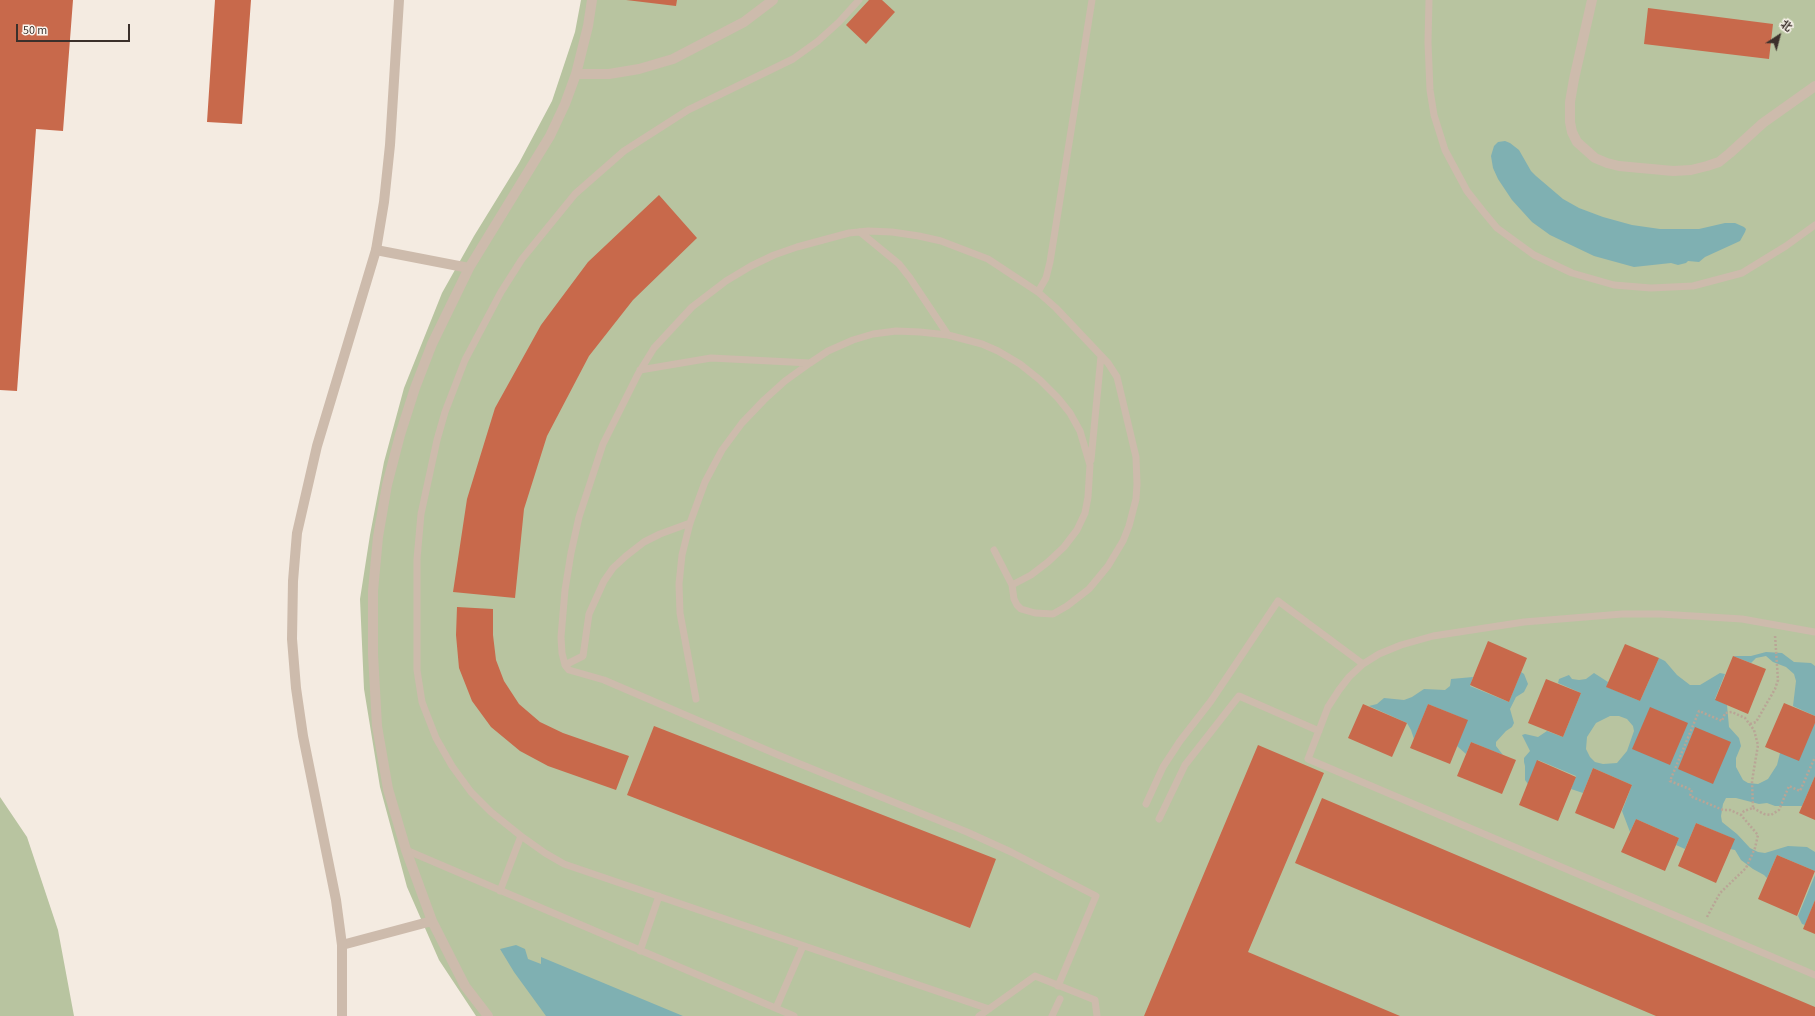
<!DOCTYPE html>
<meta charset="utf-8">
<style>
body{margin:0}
#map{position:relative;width:1815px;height:1016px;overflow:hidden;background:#f4ebe1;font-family:"Source Sans 3","Noto Sans SC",sans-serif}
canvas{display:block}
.north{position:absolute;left:1759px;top:16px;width:40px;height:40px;-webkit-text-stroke:3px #fbf5ee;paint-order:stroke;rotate:36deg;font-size:11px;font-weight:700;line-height:16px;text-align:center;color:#3b302b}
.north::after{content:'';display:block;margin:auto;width:14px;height:18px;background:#3b302b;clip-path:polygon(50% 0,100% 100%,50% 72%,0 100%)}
.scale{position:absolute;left:16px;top:24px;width:114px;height:18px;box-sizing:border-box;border:2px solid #3b302b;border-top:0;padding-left:5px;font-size:12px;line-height:14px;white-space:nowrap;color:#3b302b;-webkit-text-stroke:3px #fbf5ee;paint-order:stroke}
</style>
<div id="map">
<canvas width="1815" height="1016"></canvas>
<div class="north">北</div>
<div class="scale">50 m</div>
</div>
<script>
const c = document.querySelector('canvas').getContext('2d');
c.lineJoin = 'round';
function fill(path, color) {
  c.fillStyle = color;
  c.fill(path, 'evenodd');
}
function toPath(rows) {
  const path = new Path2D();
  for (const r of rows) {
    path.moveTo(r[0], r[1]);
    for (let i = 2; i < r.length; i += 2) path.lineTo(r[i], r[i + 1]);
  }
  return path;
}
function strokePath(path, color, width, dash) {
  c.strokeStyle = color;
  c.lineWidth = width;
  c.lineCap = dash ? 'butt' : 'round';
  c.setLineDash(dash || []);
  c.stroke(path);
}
fill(toPath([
 [581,0,1815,0,1815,1016,476,1016,439,960,407,887,380,787,364,689,360,599,370,535,384,462,404,388,442,293,474,236,519,163,552,101,575,32],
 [0,797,27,837,58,930,74,1016,0,1016]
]), '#b8c4a0');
fill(toPath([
 [1505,141,1510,143,1519,150,1531,171,1536,176,1563,199,1579,208,1603,217,1632,225,1660,229,1699,229,1725,223,1735,223,1744,227,1746,229,1745,232,1740,241,1705,257,1699,262,1688,261,1686,263,1678,265,1671,263,1634,267,1594,256,1550,235,1532,222,1512,200,1498,179,1493,168,1491,156,1494,146,1498,142],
 [1766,652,1782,653,1794,662,1811,663,1815,666,1815,716,1793,706,1796,681,1794,674,1786,667,1773,662,1766,656,1756,658,1751,663,1733,656,1751,656],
 [1659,658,1665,661,1677,675,1690,685,1700,685,1720,673,1725,674,1715,699,1727,705,1729,727,1739,738,1741,746,1736,758,1736,767,1743,780,1748,783,1758,784,1768,779,1777,765,1780,753,1815,723,1815,776,1802,806,1775,806,1767,803,1759,804,1736,798,1726,798,1723,804,1721,816,1722,822,1737,834,1750,848,1758,852,1765,853,1788,846,1807,847,1815,852,1815,871,1777,855,1767,878,1764,875,1753,869,1741,860,1735,850,1730,849,1734,839,1696,823,1685,849,1676,845,1679,838,1636,819,1630,832,1622,811,1632,785,1593,768,1583,793,1571,789,1576,776,1538,760,1528,784,1525,780,1525,766,1524,762,1524,758,1530,751,1522,735,1525,734,1538,737,1547,731,1563,737,1581,693,1558,683,1559,679,1569,675,1572,679,1579,680,1586,679,1594,673,1608,682,1607,687,1640,701],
 [1610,716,1619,716,1627,719,1633,726,1634,731,1627,751,1617,763,1603,764,1595,762,1590,757,1586,749,1587,737,1596,723],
 [1521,672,1524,674,1528,684,1524,692,1516,697,1510,709,1514,723,1512,727,1506,731,1496,742,1496,746,1503,755,1471,742,1466,754,1457,746,1467,720,1428,704,1414,739,1411,730,1407,723,1369,706,1377,704,1384,698,1404,700,1412,697,1424,689,1445,690,1450,686,1451,679,1473,677,1470,686,1509,702],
 [1815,875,1815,900,1805,925,1802,924,1798,916],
 [516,945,525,949,528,959,541,964,541,957,683,1016,546,1016,514,972,500,949]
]), '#7fb0b2');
fill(toPath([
 [0,0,73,0,63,131,36,129,17,391,0,390],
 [215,0,251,0,242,124,207,122],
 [626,0,677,0,676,6],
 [869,0,882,0,895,12,866,44,846,25],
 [1648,8,1773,24,1769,59,1644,44],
 [659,195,697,238,633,300,589,356,547,436,524,509,515,598,453,592,467,499,495,408,541,325,588,262],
 [457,607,493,609,493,635,496,660,504,681,519,704,540,722,563,733,629,756,616,790,548,766,520,751,491,727,472,701,459,668,456,635],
 [1488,641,1527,658,1509,702,1470,685],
 [1625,644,1659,658,1640,701,1606,687],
 [1733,656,1766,669,1748,714,1715,700],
 [1546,679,1581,693,1563,737,1528,723],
 [1784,703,1815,716,1815,723,1799,761,1765,747],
 [1363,704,1407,723,1392,757,1348,738],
 [1428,704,1468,720,1450,764,1410,748],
 [1650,707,1688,723,1670,765,1632,749],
 [654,726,996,859,970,928,627,795],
 [1695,727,1731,742,1713,784,1678,769],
 [1471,742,1516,760,1502,794,1457,776],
 [1258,745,1324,773,1248,952,1400,1016,1144,1016],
 [1537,760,1576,777,1558,821,1519,805],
 [1593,768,1632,785,1614,829,1575,813],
 [1815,776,1815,820,1799,813],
 [1322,798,1815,1007,1815,1016,1656,1016,1295,863],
 [1636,819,1679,838,1665,871,1621,852],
 [1696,823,1735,839,1716,883,1678,866],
 [1777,855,1815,871,1797,916,1758,899],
 [1815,900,1815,934,1803,929]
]), '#c8694b');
strokePath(toPath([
 [1750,724,1756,722,1775,689,1778,680,1775,635],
 [1753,808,1764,814,1771,815,1779,810,1789,786,1800,791,1815,757],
 [1707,917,1720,893,1746,868,1755,848,1758,835,1741,815,1730,810,1723,810,1690,796,1692,790,1670,781,1699,711,1722,721,1725,713,1732,712,1745,718,1754,730,1758,745,1752,781,1753,808,1744,811,1741,815]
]), '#b9a596', 2.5, [2, 2]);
strokePath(toPath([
 [859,0,839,22,818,41,793,59,688,110,624,151,575,194,522,259,501,292,465,360,445,412,437,440,421,514,417,559,417,670,422,702,436,738,452,766,471,792,491,812,521,836,545,853,564,864,989,1009],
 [1429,0,1428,42,1430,90,1434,115,1445,150,1467,191,1482,210,1497,228,1534,255,1572,273,1614,285,1651,288,1693,286,1742,273,1786,246,1815,225],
 [860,232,899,264,910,278,948,335],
 [1038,292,1046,278,1050,262,1092,0],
 [640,370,711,358,810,363],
 [1091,460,1101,356],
 [994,550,1012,585,1014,599,1017,605,1021,609,1035,613,1053,614,1067,606,1089,589,1108,566,1123,541,1129,526,1136,499,1137,484,1136,457,1117,377,1108,363,1056,308,1038,292,988,259,941,241,919,236,892,232,868,231,849,233,797,247,774,255,751,266,726,281,692,307,654,348,638,374,603,444,579,517,571,553,565,590,561,637,562,653,565,665,569,670,604,680,783,757,967,832,1011,852,1096,896,1058,986],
 [1815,632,1742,619,1660,614,1622,614,1524,622,1433,636,1401,645,1379,654,1363,664,1349,677,1339,690,1328,707,1308,759,1815,975],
 [565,665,583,656,589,614,604,581,613,568,626,556,644,542,660,534,690,523],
 [696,699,680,613,679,584,682,555,690,523,705,482,722,450,742,423,764,400,785,381,810,363,828,351,853,340,873,334,896,331,920,332,948,335,982,344,998,351,1020,364,1040,380,1058,398,1070,413,1080,431,1090,465,1088,497,1085,513,1077,530,1064,547,1048,562,1031,575,1012,585],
 [1146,804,1163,767,1180,741,1211,701,1278,601,1363,664],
 [1159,819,1185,765,1239,696,1319,731],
 [406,850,794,1016],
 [500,891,521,836],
 [640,951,659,896],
 [776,1008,803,946],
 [979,1016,1035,976,1095,1000,1097,1016],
 [1052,1016,1060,999]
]), '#cdbbac', 7);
strokePath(toPath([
 [1592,0,1574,79,1570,102,1570,122,1572,132,1577,142,1595,158,1607,163,1619,166,1673,171,1691,170,1707,166,1719,162,1730,153,1763,123,1815,86],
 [576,74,609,74,639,69,673,59,744,22,773,0],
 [376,250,469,268],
 [342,945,432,921],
 [488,1016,465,986,432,921,406,850,388,789,377,726,373,654,373,591,378,537,387,485,400,435,415,388,432,344,469,268,550,136,565,104,576,74,588,26,592,0]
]), '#cdbbac', 10);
strokePath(toPath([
 [342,1016,342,945,336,900,303,736,296,688,292,639,293,581,297,533,317,446,376,250,384,202,390,145,399,0]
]), '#cdbbac', 10);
</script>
